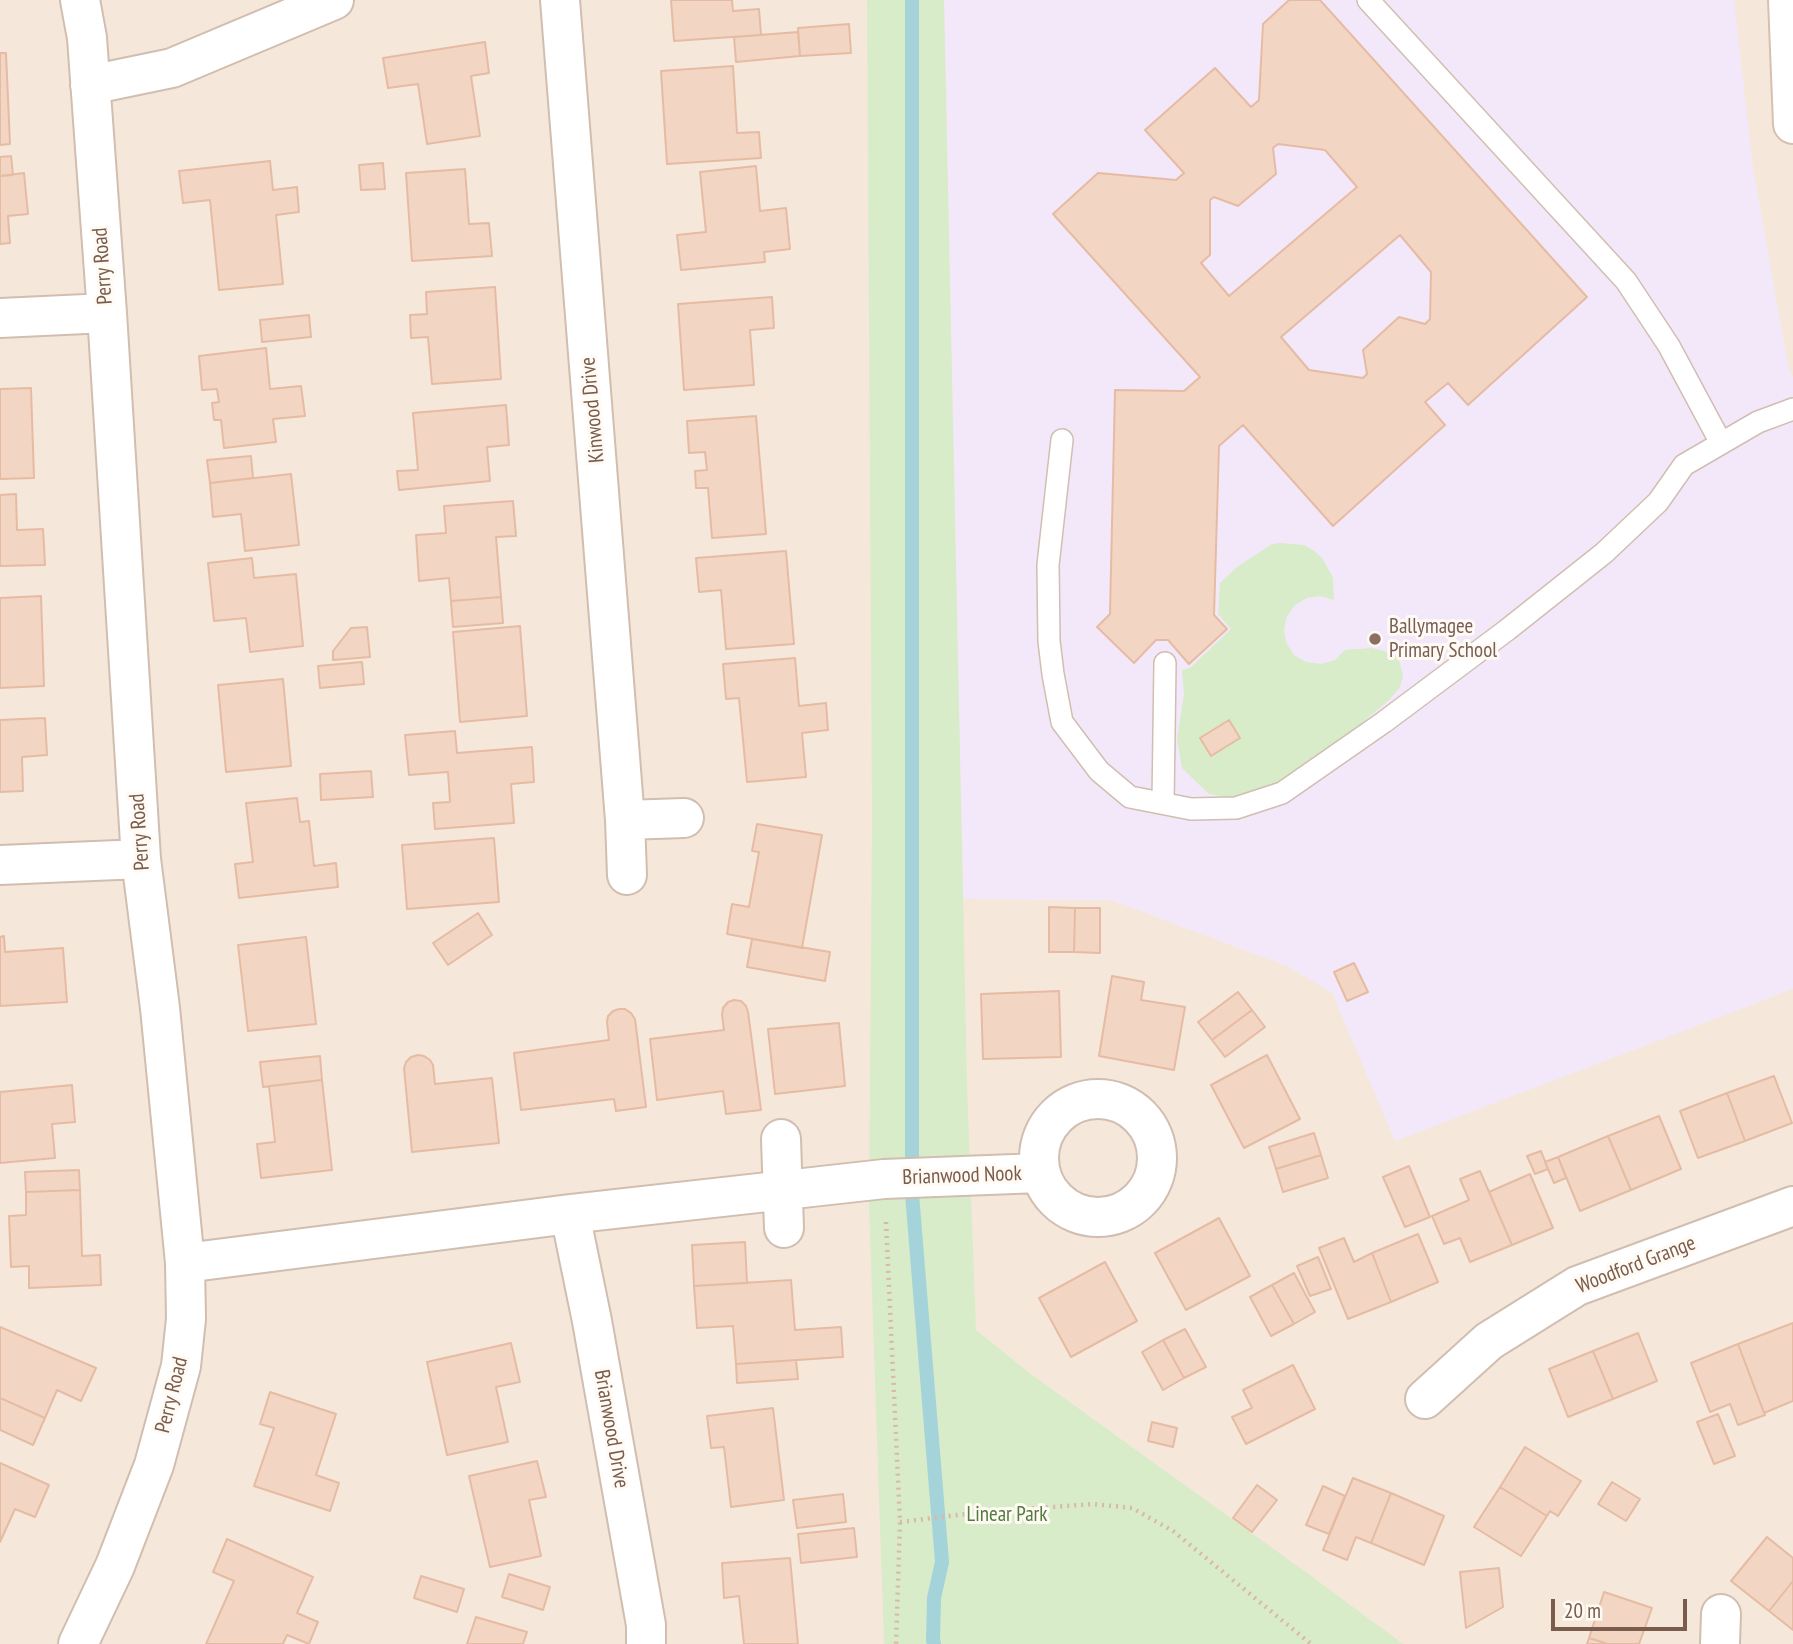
<!DOCTYPE html>
<style>
body{margin:0}
#map{position:relative;width:1793px;height:1644px;overflow:hidden;background:#fdf6ec;font-family:"PT Sans Narrow",sans-serif}
canvas{display:block}
.scale{position:absolute;left:1551px;top:1599px;width:136px;height:32px;box-sizing:border-box;border:4px solid #7a5c4d;border-top:0;padding-left:9px;font-size:21px;line-height:24px;white-space:nowrap;color:#7a5c4d;-webkit-text-stroke:5px #fffaf3;paint-order:stroke}
</style>
<div id="map">
<canvas width="1793" height="1644"></canvas>
<div class="scale">20 m</div>
</div>
<script>
const c = document.querySelector('canvas').getContext('2d');
c.lineJoin = 'round';
function fill(path, color) {
  c.fillStyle = color;
  c.fill(path, 'evenodd');
}
function toPath(rows) {
  const path = new Path2D();
  for (const r of rows) {
    if (r.length === 3) {
      path.moveTo(r[0] + r[2], r[1]);
      path.arc(r[0], r[1], r[2], 0, 2 * Math.PI);
      continue;
    }
    path.moveTo(r[0], r[1]);
    for (let i = 2; i < r.length; i += 2) path.lineTo(r[i], r[i + 1]);
  }
  return path;
}
function strokePath(path, color, width, dash) {
  c.strokeStyle = color;
  c.lineWidth = width;
  c.lineCap = dash ? 'butt' : 'round';
  c.setLineDash(dash || []);
  c.stroke(path);
}
function drawText(font, color, halo, rows, align = 'center') {
  c.font = font + ' "PT Sans Narrow",sans-serif';
  c.lineWidth = 6;
  c.setLineDash([]);
  c.textBaseline = 'middle';
  c.strokeStyle = halo;
  c.fillStyle = color;
  for (const [text, x, y, turn = 0] of rows) {
    c.save();
    c.translate(x, y);
    c.rotate((+turn || 0) * Math.PI / 180);
    c.textAlign = isNaN(turn) ? turn : align;
    if (halo) c.strokeText(text, 0, 0);
    c.fillText(text, 0, 0);
    c.restore();
  }
}
fill(toPath([
 [0,0,1793,0,1793,1644,0,1644]
]), '#f5e8da');
fill(toPath([
 [944,0,1734,0,1753,168,1788,365,1793,378,1793,989,1395,1141,1332,993,1289,967,1111,900,963,899]
]), '#f3e8fa');
fill(toPath([
 [867,0,944,0,967,1084,976,1330,1032,1375,1307,1573,1403,1644,884,1644,869,1206,872,818],
 [1280,543,1304,545,1313,550,1323,559,1333,578,1334,600,1320,596,1307,598,1295,605,1287,616,1284,629,1286,642,1294,655,1306,662,1321,664,1335,660,1345,650,1372,648,1384,651,1397,657,1400,663,1403,676,1400,687,1390,699,1317,761,1256,796,1225,797,1209,794,1182,768,1179,751,1177,739,1184,694,1182,670,1190,668,1231,629,1218,614,1220,583,1237,567,1272,544]
]), '#d8ecc9');
strokePath(toPath([
 [912,1168,912,0],
 [912,1194,942,1562,934,1598,933,1640,934,1644]
]), '#a5d3da', 14);
const building = toPath([
 [671,0,732,0,733,11,759,9,761,35,674,41,671,0],
 [1289,0,1320,0,1587,297,1468,405,1448,383,1425,402,1445,425,1333,526,1243,425,1219,446,1214,615,1227,629,1189,664,1168,640,1156,640,1134,663,1097,627,1110,614,1115,390,1184,391,1200,377,1053,214,1098,173,1176,180,1184,173,1145,130,1215,68,1251,107,1259,100,1263,24,1289,0],
 [1278,144,1325,150,1357,187,1229,296,1201,263,1210,255,1210,200,1214,197,1238,206,1276,174,1273,148,1278,144],
 [1400,235,1431,272,1430,319,1425,324,1399,317,1363,350,1367,374,1363,378,1309,370,1281,337,1400,235],
 [849,24,851,53,800,56,798,28,849,24],
 [798,32,800,56,736,62,734,37,798,32],
 [485,42,489,73,471,76,480,136,427,144,418,84,388,88,383,58,485,42],
 [0,53,6,53,10,144,0,145,0,53],
 [733,66,737,133,759,132,761,158,667,164,661,71,733,66],
 [11,156,13,175,0,176,0,157,11,156],
 [270,161,273,190,297,187,299,212,276,215,283,284,219,290,210,200,183,203,179,171,270,161],
 [383,163,385,189,361,190,359,165,383,163],
 [756,166,760,211,786,208,790,249,764,252,765,262,681,270,677,235,706,232,700,172,756,166],
 [465,169,469,224,489,223,492,256,412,261,406,173,465,169],
 [24,173,28,214,8,216,10,243,0,244,0,176,24,173],
 [495,287,501,379,432,384,428,337,411,338,410,315,427,314,426,292,495,287],
 [772,297,774,328,750,330,754,385,684,390,678,304,772,297],
 [309,315,311,337,262,342,260,320,309,315],
 [266,348,270,389,301,386,305,416,273,419,276,442,224,448,221,420,214,420,212,403,219,402,217,389,202,390,199,356,266,348],
 [31,388,34,478,0,479,0,389,31,388],
 [506,405,509,445,487,447,490,481,399,490,397,471,418,470,413,413,506,405],
 [756,416,766,534,712,538,708,488,696,488,695,471,707,470,705,452,689,453,687,421,756,416],
 [251,456,253,478,210,483,207,460,251,456],
 [291,474,299,545,245,551,241,514,213,517,210,483,291,474],
 [16,494,17,530,43,529,45,565,0,566,0,495,16,494],
 [513,501,516,536,496,537,501,597,451,601,449,578,419,581,416,535,446,533,444,506,513,501],
 [786,551,794,644,726,649,721,590,699,592,696,558,786,551],
 [252,558,254,578,296,574,303,646,250,652,246,618,214,621,208,563,252,558],
 [41,596,44,686,0,688,0,598,41,596],
 [501,597,503,623,453,627,451,601,501,597],
 [520,626,527,716,460,722,453,632,520,626],
 [367,627,370,657,333,660,333,651,351,628,367,627],
 [795,658,799,706,826,703,828,730,802,733,806,777,747,782,739,698,726,699,723,664,795,658],
 [362,662,364,684,320,688,318,666,362,662],
 [283,679,291,766,226,772,218,685,283,679],
 [45,718,47,755,22,757,23,791,0,792,0,720,45,718],
 [1229,720,1240,738,1211,756,1200,738,1229,720],
 [455,731,457,753,532,747,534,782,511,784,514,823,435,829,433,803,450,802,448,772,409,775,405,735,455,731],
 [371,771,373,797,321,800,320,774,371,771],
 [297,798,300,822,309,821,314,866,336,863,338,887,239,898,235,864,253,862,246,803,297,798],
 [757,824,822,835,802,948,727,934,732,904,749,907,759,852,752,851,757,824],
 [494,838,499,902,407,909,402,845,494,838],
 [1049,907,1075,908,1074,952,1049,952,1049,907],
 [1075,908,1100,908,1100,953,1074,952,1075,908],
 [478,913,492,935,448,965,433,943,478,913],
 [4,936,5,952,63,948,67,1002,0,1006,0,937,4,936],
 [306,937,316,1024,248,1031,238,945,306,937],
 [752,939,830,952,825,981,747,967,752,939],
 [1354,963,1368,992,1347,1001,1334,972,1354,963],
 [1112,976,1144,982,1141,1000,1185,1007,1174,1070,1099,1056,1112,976],
 [1059,991,1061,1057,983,1059,981,994,1059,991],
 [1238,992,1252,1010,1212,1040,1198,1022,1238,992],
 [734,1000,741,1001,746,1006,748,1012,761,1110,726,1114,723,1091,657,1100,650,1039,724,1030,722,1015,723,1008,728,1002,734,1000],
 [619,1009,625,1009,631,1013,635,1019,646,1107,616,1111,614,1099,521,1110,514,1053,609,1040,607,1022,608,1016,613,1011,619,1009],
 [1252,1010,1265,1027,1225,1057,1212,1040,1252,1010],
 [839,1023,845,1086,775,1094,768,1029,839,1023],
 [418,1055,424,1056,430,1060,433,1065,435,1084,492,1078,499,1143,412,1152,404,1068,406,1062,411,1057,418,1055],
 [1267,1055,1300,1119,1244,1148,1211,1085,1267,1055],
 [320,1056,322,1080,263,1087,260,1062,320,1056],
 [1774,1076,1792,1123,1745,1141,1727,1093,1774,1076],
 [322,1080,332,1170,261,1178,257,1144,275,1142,269,1086,322,1080],
 [72,1085,75,1122,52,1124,55,1158,0,1163,0,1092,72,1085],
 [1727,1093,1745,1141,1698,1158,1680,1111,1727,1093],
 [1659,1116,1681,1169,1631,1190,1608,1136,1659,1116],
 [1314,1133,1321,1155,1276,1169,1269,1147,1314,1133],
 [1608,1136,1631,1190,1580,1211,1558,1157,1608,1136],
 [1541,1151,1548,1169,1535,1174,1527,1156,1541,1151],
 [1321,1155,1328,1178,1283,1192,1276,1169,1321,1155],
 [1558,1157,1566,1178,1554,1183,1545,1162,1558,1157],
 [1409,1166,1430,1217,1405,1227,1383,1177,1409,1166],
 [79,1170,80,1190,26,1192,25,1172,79,1170],
 [1480,1171,1512,1245,1470,1262,1460,1238,1444,1244,1432,1216,1469,1200,1460,1179,1480,1171],
 [1530,1174,1553,1228,1512,1245,1489,1192,1530,1174],
 [80,1190,82,1256,100,1255,101,1285,29,1288,29,1266,11,1267,9,1216,26,1215,26,1192,80,1190],
 [1219,1218,1250,1276,1186,1310,1155,1253,1219,1218],
 [1418,1234,1438,1282,1391,1302,1372,1253,1418,1234],
 [1344,1238,1354,1262,1372,1253,1391,1302,1348,1319,1319,1248,1344,1238],
 [745,1242,747,1283,694,1286,692,1245,745,1242],
 [1318,1257,1331,1289,1310,1296,1297,1266,1318,1257],
 [1105,1262,1137,1321,1071,1357,1039,1298,1105,1262],
 [1294,1273,1315,1312,1294,1324,1272,1285,1294,1273],
 [791,1280,795,1330,841,1327,843,1357,736,1364,733,1326,697,1328,694,1286,791,1280],
 [1272,1285,1294,1324,1271,1336,1250,1297,1272,1285],
 [1793,1323,1793,1401,1764,1413,1738,1344,1793,1323],
 [0,1327,96,1368,81,1401,57,1390,45,1418,0,1398,0,1327],
 [1185,1329,1206,1367,1184,1378,1163,1340,1185,1329],
 [1638,1333,1657,1381,1613,1399,1593,1351,1638,1333],
 [1163,1340,1184,1378,1163,1390,1142,1352,1163,1340],
 [511,1343,520,1382,496,1387,508,1442,447,1455,427,1362,511,1343],
 [1738,1344,1765,1415,1738,1425,1730,1404,1710,1412,1691,1363,1738,1344],
 [1593,1351,1613,1399,1568,1417,1549,1369,1593,1351],
 [796,1360,798,1379,737,1383,736,1364,796,1360],
 [1293,1365,1315,1409,1246,1444,1232,1417,1252,1408,1243,1390,1293,1365],
 [270,1392,336,1414,316,1475,339,1483,330,1511,254,1486,274,1428,260,1424,270,1392],
 [0,1398,45,1418,33,1445,0,1430,0,1398],
 [773,1408,784,1500,731,1507,724,1447,711,1448,707,1416,773,1408],
 [1718,1414,1735,1456,1714,1464,1697,1422,1718,1414],
 [1152,1422,1177,1428,1173,1447,1148,1441,1152,1422],
 [1525,1447,1581,1481,1558,1516,1550,1511,1547,1516,1500,1487,1525,1447],
 [537,1461,546,1497,529,1500,541,1556,490,1567,469,1476,537,1461],
 [0,1463,49,1485,35,1517,15,1509,0,1542,0,1463],
 [1353,1478,1391,1493,1371,1543,1356,1537,1347,1560,1323,1550,1353,1478],
 [1612,1482,1640,1499,1626,1521,1598,1504,1612,1482],
 [1257,1485,1277,1500,1252,1532,1233,1518,1257,1485],
 [1323,1486,1345,1496,1329,1534,1306,1525,1323,1486],
 [1500,1487,1547,1516,1521,1556,1474,1527,1500,1487],
 [1391,1493,1444,1516,1424,1565,1371,1543,1391,1493],
 [843,1494,846,1522,797,1528,793,1500,843,1494],
 [854,1528,857,1557,801,1563,798,1534,854,1528],
 [1767,1537,1793,1558,1793,1581,1769,1611,1731,1581,1767,1537],
 [227,1539,313,1577,297,1613,318,1622,309,1644,287,1635,283,1644,206,1644,234,1581,213,1572,227,1539],
 [790,1558,798,1644,744,1644,739,1596,724,1598,722,1563,790,1558],
 [1499,1568,1503,1607,1466,1628,1460,1572,1499,1568],
 [509,1574,550,1587,543,1610,502,1597,509,1574],
 [421,1576,464,1589,457,1612,414,1598,421,1576],
 [1793,1581,1793,1630,1769,1611,1793,1581],
 [1604,1592,1652,1608,1639,1644,1608,1644,1589,1638,1604,1592],
 [476,1617,527,1632,523,1644,467,1644,476,1617],
 [1589,1638,1608,1644,1587,1644,1589,1638]
]);
fill(building, '#f3d5c3');
strokePath(building, '#e6bba3', 2);
const lane = toPath([
 [1368,0,1626,281,1669,346,1721,443],
 [1062,440,1048,565,1049,641,1053,674,1062,722,1099,771,1130,797,1191,809,1236,808,1282,793,1384,722,1507,630,1604,553,1658,502,1684,465,1758,422,1793,409],
 [1163,803,1165,663]
]);
const street = toPath([
 [560,0,625,820,627,875],
 [90,85,172,68,334,0],
 [0,318,107,313],
 [625,820,684,818],
 [0,865,141,859],
 [1098,1158,59],
 [781,1139,784,1228],
 [570,1214,592,1321,646,1625,646,1644],
 [185,1263,570,1214,884,1179,1040,1173],
 [1425,1399,1489,1341,1577,1286,1793,1206],
 [78,1644,115,1566,154,1465,181,1366,186,1319,185,1263,160,1008,141,859,107,313,87,38,80,0],
 [1720,1644,1721,1614]
]);
const secondary = toPath([
 [1788,0,1793,124]
]);
strokePath(lane, '#d1beb0', 24);
strokePath(street, '#d1beb0', 42);
strokePath(secondary, '#d6c0b0', 42);
strokePath(toPath([
 [886,1222,900,1522,896,1644],
 [900,1522,974,1513,1093,1504,1132,1508,1173,1531,1311,1644]
]), '#d9b8a5', 4.5, [2, 5]);
strokePath(lane, '#fff', 21);
strokePath(street, '#fff', 38);
strokePath(secondary, '#fff', 38);
for (const [x, y, r, color] of [
 [1375,639,7,"#8d6e63"]
]) {
  const dot = new Path2D();
  dot.arc(x, y, r, 0, 2 * Math.PI);
  c.fillStyle = color;
  c.fill(dot);
  strokePath(dot, '#fffaf3', 2.5);
}
drawText('21px', '#7a5c4d', '#fffaf3', [
 ["Perry Road",103,266,-94],
 ["Kinwood Drive",593,410,-95],
 ["Perry Road",140,832,-94],
 ["Brianwood Nook",962,1176,-2],
 ["Woodford Grange",1636,1265,-21],
 ["Perry Road",172,1395,-76],
 ["Brianwood Drive",611,1429,80]
]);
drawText('21px', '#785e54', '#fffaf3', [
 ["Ballymagee",1389,627],
 ["Primary School",1389,651]
], 'left');
drawText('21px', '#537a41', '#fffaf3', [
 ["Linear Park",1007,1515]
]);
</script>
